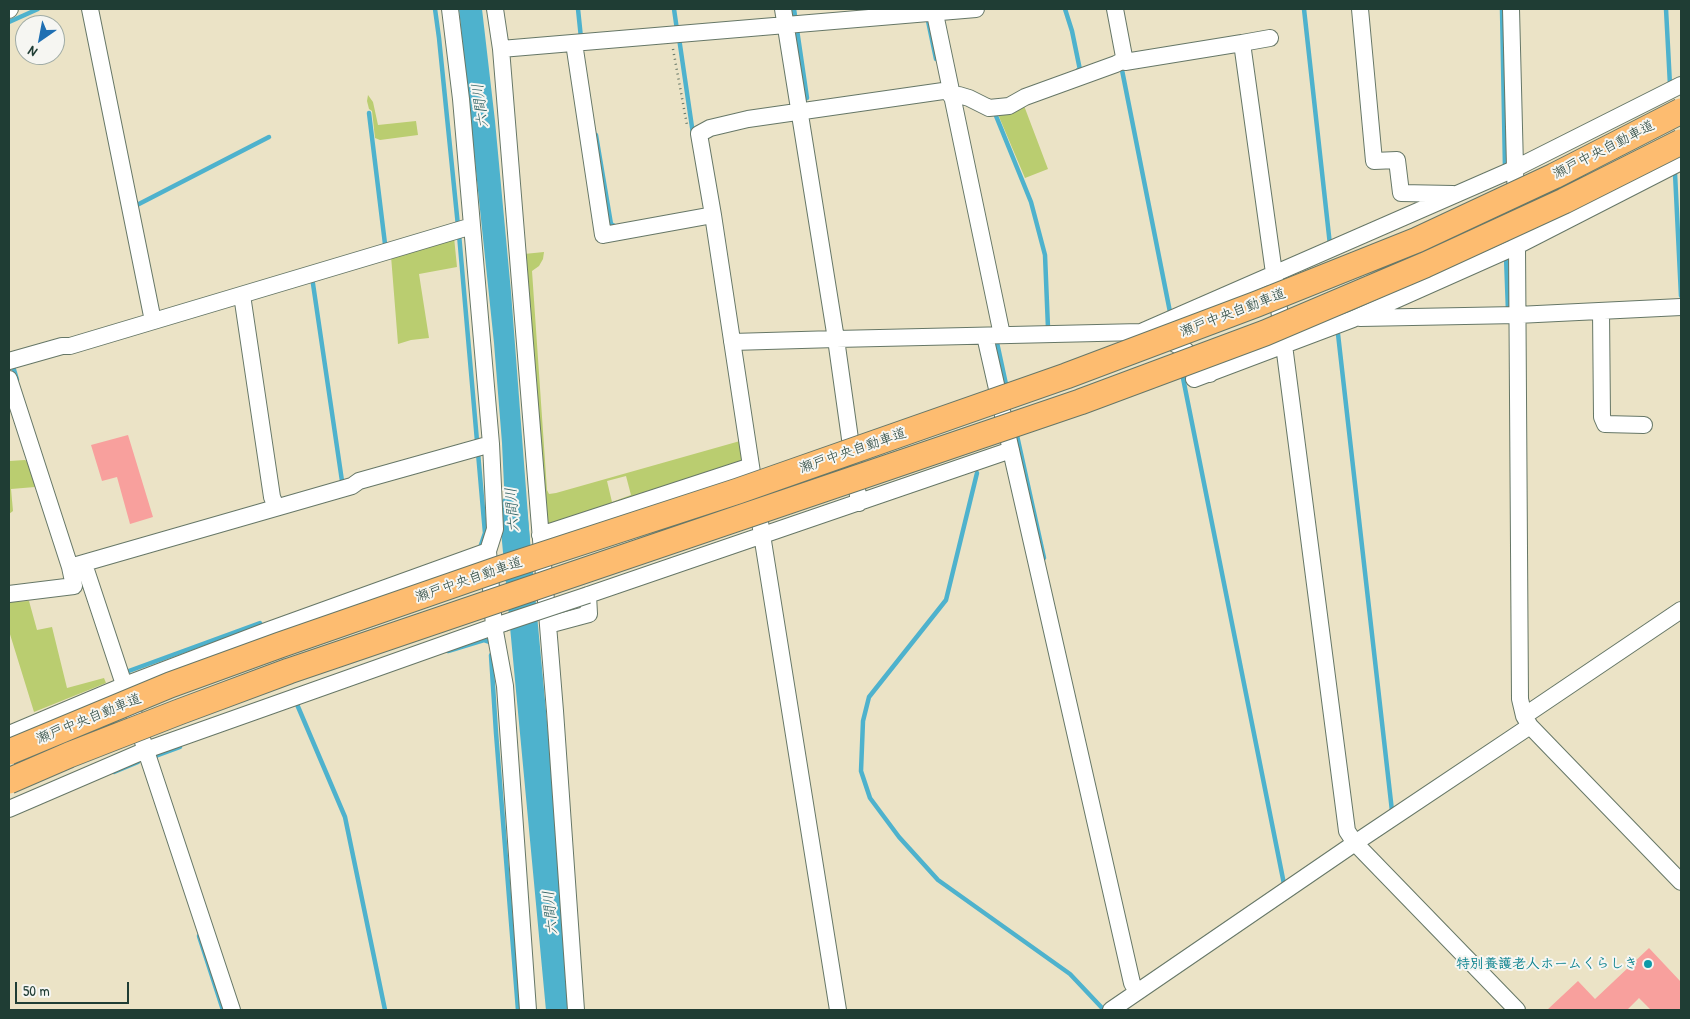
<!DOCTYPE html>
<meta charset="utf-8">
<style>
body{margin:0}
#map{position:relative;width:1690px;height:1019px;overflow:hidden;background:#ebe3c6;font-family:"Patrick Hand",sans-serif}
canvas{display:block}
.frame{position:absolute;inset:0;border:10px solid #1f3d34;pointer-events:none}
.north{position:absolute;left:15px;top:15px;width:50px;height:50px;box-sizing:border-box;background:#f6f6f2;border:1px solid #a0aca6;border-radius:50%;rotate:213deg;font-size:14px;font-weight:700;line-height:20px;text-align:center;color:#1f3d34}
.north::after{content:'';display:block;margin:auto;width:18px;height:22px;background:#1f6fb2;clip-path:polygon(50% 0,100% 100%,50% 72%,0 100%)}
.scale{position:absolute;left:15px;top:982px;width:114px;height:22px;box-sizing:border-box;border:2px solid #1f3d34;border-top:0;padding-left:6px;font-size:15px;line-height:18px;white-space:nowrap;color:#1f3d34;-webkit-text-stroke:4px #f6f6f2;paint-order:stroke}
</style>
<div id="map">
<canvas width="1690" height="1019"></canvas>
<div class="frame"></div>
<div class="north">N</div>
<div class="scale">50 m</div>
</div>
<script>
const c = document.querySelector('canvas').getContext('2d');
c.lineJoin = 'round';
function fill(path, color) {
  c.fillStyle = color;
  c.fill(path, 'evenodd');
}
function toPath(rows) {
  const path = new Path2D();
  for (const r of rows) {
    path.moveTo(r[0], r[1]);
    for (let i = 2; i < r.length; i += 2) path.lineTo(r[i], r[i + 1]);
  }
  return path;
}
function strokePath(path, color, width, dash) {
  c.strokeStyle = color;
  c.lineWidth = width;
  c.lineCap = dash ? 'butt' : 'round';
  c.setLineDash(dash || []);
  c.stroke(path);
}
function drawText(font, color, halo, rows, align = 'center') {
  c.font = font + ' "Patrick Hand","Klee One",sans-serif';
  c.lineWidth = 4;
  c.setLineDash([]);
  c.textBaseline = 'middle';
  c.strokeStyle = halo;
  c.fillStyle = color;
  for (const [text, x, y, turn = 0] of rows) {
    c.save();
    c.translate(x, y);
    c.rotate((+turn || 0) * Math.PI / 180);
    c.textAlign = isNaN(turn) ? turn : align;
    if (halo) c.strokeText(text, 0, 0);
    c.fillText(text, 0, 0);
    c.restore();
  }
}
fill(toPath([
 [368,95,373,102,378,125,416,121,418,135,380,140,375,138,372,111,369,109,367,101],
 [1023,103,1048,169,1025,178,997,112],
 [454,237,457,267,419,274,429,338,411,340,398,344,391,256],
 [544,252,543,259,539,266,532,271,547,490,549,494,556,493,740,441,742,459,740,464,547,528,524,254],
 [626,476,631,495,612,502,607,481],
 [25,460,29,463,35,487,11,489,13,511,9,514,9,461],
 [29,601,37,630,52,627,67,688,104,678,106,683,34,712,9,631,9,602]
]), '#bacd70');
fill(toPath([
 [459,9,482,9,495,121,511,292,530,542,507,549,502,443,494,343]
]), '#4eb2cd');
strokePath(toPath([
 [435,9,439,38,458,226],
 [578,9,581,38],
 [674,9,677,30],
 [794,9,807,98,800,101],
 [1065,9,1072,31,1080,70,1078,70],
 [1304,9,1330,245],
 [1502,9,1505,168],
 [1666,9,1670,85],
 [927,16,936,59],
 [9,22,38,9],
 [679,38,693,134],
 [1121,65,1170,312],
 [994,111,1031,202,1045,255,1048,328],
 [369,113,385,244],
 [596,135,611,224,616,227],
 [1675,173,1681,296],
 [137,205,269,137],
 [459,234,485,533,480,548],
 [1506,256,1508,311],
 [312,277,342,481],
 [1338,334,1392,811],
 [996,338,1007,389],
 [12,363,17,380],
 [1182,373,1284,884],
 [1016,431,1044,558],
 [977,473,946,600,869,697,863,721,861,771,870,798,899,837,938,880,1070,974,1104,1010],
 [448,651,484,640,490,642],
 [491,655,496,733,518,1010],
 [126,672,260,623,261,627],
 [296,702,345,817,385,1010],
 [153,757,180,747],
 [114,772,138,762],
 [199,936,223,1010]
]), '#4eb2cd', 4.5);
strokePath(toPath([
 [513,509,560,1010]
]), '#4eb2cd', 28);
fill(toPath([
 [128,435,153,517,130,524,117,477,102,481,91,445],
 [1649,948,1681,982,1681,1010,1651,1010,1639,998,1627,1010,1547,1010,1578,981,1595,999]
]), '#f8a09d');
const minor = toPath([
 [90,9,153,321],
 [450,9,461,99,491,444,495,529,488,551,494,626,505,686,528,1010],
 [495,9,501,49,555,711,576,1010],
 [783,9,836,339,1141,332,1158,334,1184,349,1210,374],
 [934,9,1002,335],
 [1115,9,1125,62,1242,43,1284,345,1347,831,1355,843,1517,1010],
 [1360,9,1374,161,1397,160,1401,193,1453,194],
 [1511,9,1517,246,1520,699,1524,716,1530,726,1681,882],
 [9,10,10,9],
 [574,43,603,235,713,215,751,466,838,1010],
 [1242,43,1270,38],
 [501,49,976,9],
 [951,96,959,95,969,98,989,108,1009,106,1025,97,1116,64,1125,59],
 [713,215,699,134,710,128,748,119,950,90],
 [242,295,272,497,276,507],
 [1601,311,1602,417,1605,424,1644,425],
 [1360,318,1517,315,1681,307],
 [1141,332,1514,169,1681,85],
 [985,336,1132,983,1137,992],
 [732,342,836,339,859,503],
 [9,361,62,346,70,346,472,226],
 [9,379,70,567,74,586,9,594],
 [1194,379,1353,319,1517,246,1681,162],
 [540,535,751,466],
 [84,564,232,1010],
 [70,567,352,486,359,481,491,444],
 [548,625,589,614,588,595,1011,450],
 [1524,716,1681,610],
 [9,734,125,685,269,630,488,551],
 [9,809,146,750,504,623],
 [1111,1010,1355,843,1530,726]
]);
strokePath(minor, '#667767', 18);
strokePath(toPath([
 [673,49,687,125]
]), '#667767', 2.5, [1, 4]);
strokePath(minor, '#fff', 16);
const minorBridge = toPath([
 [504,623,588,595]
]);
const highwayBridge = toPath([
 [9,752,170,685,280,645,499,569,738,491,1066,376,1257,304,1417,240,1554,176,1681,111],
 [9,781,69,755,179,712,289,671,1080,402,1265,333,1425,265,1564,201,1681,142]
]);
strokePath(minorBridge, '#667767', 18, []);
strokePath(highwayBridge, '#667767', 27, []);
strokePath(minorBridge, '#fff', 16);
strokePath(highwayBridge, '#fdbc70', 25);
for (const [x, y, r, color] of [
 [1648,964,5,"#0f9aa8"]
]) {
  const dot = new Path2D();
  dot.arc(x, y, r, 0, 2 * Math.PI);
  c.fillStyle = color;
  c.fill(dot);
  strokePath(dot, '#f6f6f2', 2);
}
drawText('14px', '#1f3d34', '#f6f6f2', [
 ["瀬戸中央自動車道",1604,150,-27],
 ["瀬戸中央自動車道",1233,313,-21],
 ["瀬戸中央自動車道",853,451,-19],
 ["瀬戸中央自動車道",469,580,-19],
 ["瀬戸中央自動車道",89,719,-22]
]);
drawText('bold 14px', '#0d838f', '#f6f6f2', [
 ["特別養護老人ホームくらしき",1638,964]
], 'right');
drawText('italic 15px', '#2d6062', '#f6f6f2', [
 ["六間川",481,106,-97],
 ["六間川",513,510,-94],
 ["六間川",551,913,-95]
]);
</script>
